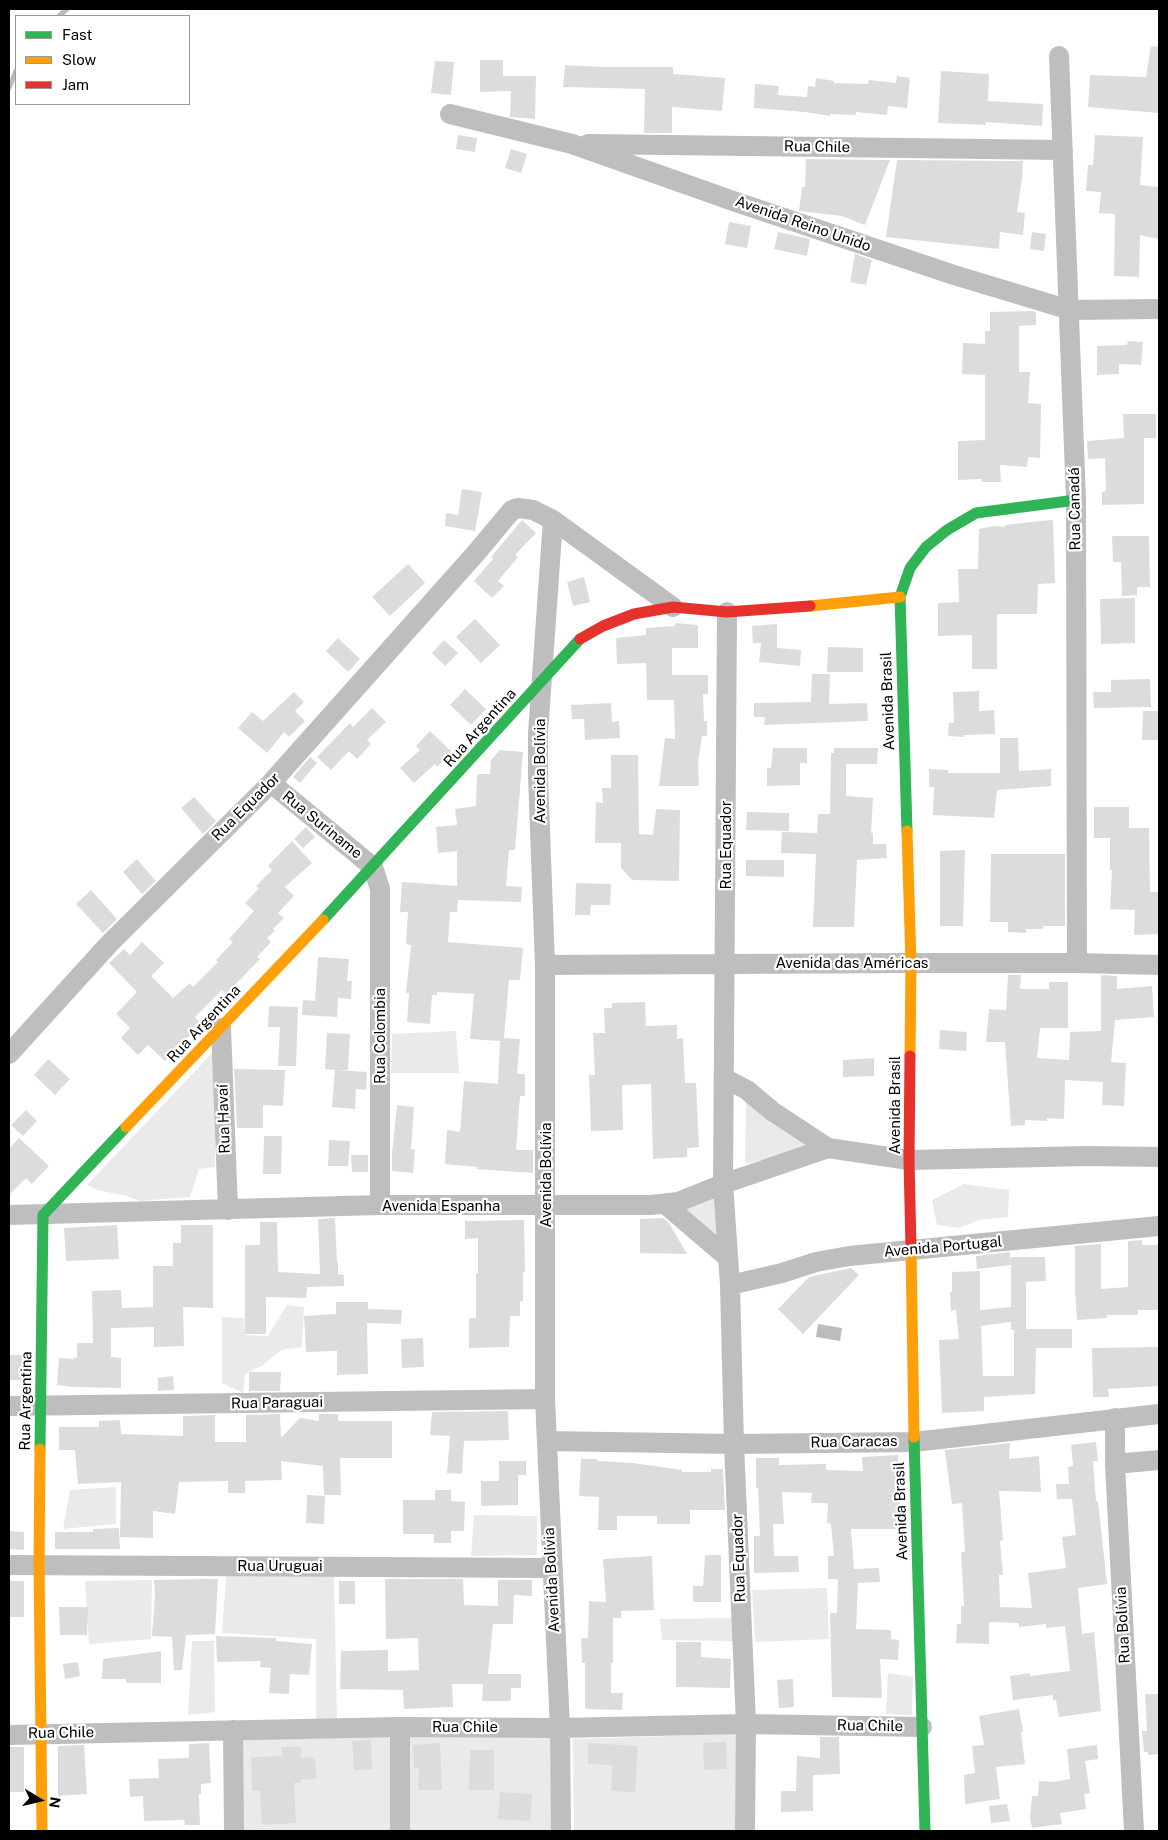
<!DOCTYPE html>
<meta charset="utf-8">
<style>
body{margin:0}
#map{position:relative;width:1168px;height:1840px;overflow:hidden;background:#fff;font-family:"Public Sans",sans-serif}
canvas{display:block}
.frame{position:absolute;inset:0;border:10px solid #000;pointer-events:none}
.legend{position:absolute;left:15px;top:15px;width:175px;height:90px;box-sizing:border-box;background:#fff;border:1px solid #999;margin:0;padding:6px 9px;list-style:none;font-size:15px;color:#000}
.legend li{display:flex;align-items:center;gap:10px;height:25px}
.legend b{width:25px;border:1px solid #999}
.north{position:absolute;left:15px;top:1775px;width:50px;height:50px;-webkit-text-stroke:4px #fff;paint-order:stroke;rotate:99deg;font-size:14px;font-weight:700;line-height:20px;text-align:center;color:#000}
.north::after{content:'';display:block;margin:auto;width:18px;height:22px;background:#000;clip-path:polygon(50% 0,100% 100%,50% 72%,0 100%)}
</style>
<div id="map">
<canvas width="1168" height="1840"></canvas>
<div class="frame"></div>
<ul class="legend">
<li><b style="height:6px;background:#30b455"></b>Fast</li>
<li><b style="height:6px;background:#ff9f0a"></b>Slow</li>
<li><b style="height:6px;background:#e5322d"></b>Jam</li>
</ul>
<div class="north">N</div>
</div>
<script>
const c = document.querySelector('canvas').getContext('2d');
c.lineJoin = 'round';
function fill(path, color) {
  c.fillStyle = color;
  c.fill(path, 'evenodd');
}
function toPath(rows) {
  const path = new Path2D();
  for (const r of rows) {
    path.moveTo(r[0], r[1]);
    for (let i = 2; i < r.length; i += 2) path.lineTo(r[i], r[i + 1]);
  }
  return path;
}
function strokePath(path, color, width, dash) {
  c.strokeStyle = color;
  c.lineWidth = width;
  c.lineCap = dash ? 'butt' : 'round';
  c.setLineDash(dash || []);
  c.stroke(path);
}
function drawText(font, color, halo, rows, align = 'center') {
  c.font = font + ' "Public Sans",sans-serif';
  c.lineWidth = 4.5;
  c.setLineDash([]);
  c.textBaseline = 'middle';
  c.strokeStyle = halo;
  c.fillStyle = color;
  for (const [text, x, y, turn = 0] of rows) {
    c.save();
    c.translate(x, y);
    c.rotate((+turn || 0) * Math.PI / 180);
    c.textAlign = isNaN(turn) ? turn : align;
    if (halo) c.strokeText(text, 0, 0);
    c.fillText(text, 0, 0);
    c.restore();
  }
}
fill(toPath([
 [456,1031,459,1073,391,1073,392,1034],
 [215,1050,215,1167,199,1169,190,1197,139,1201,127,1196,97,1190,87,1185],
 [746,1100,815,1147,745,1164],
 [964,1184,1009,1190,1008,1217,979,1220,959,1228,937,1225,932,1200],
 [719,1192,723,1246,684,1210],
 [287,1305,304,1307,302,1347,281,1350,263,1365,245,1374,243,1393,222,1383,222,1317,244,1318,245,1335,268,1336],
 [116,1487,116,1524,63,1529,70,1490],
 [474,1515,537,1516,537,1555,471,1556],
 [227,1565,334,1574,337,1721,316,1721,316,1639,222,1633],
 [152,1580,151,1639,89,1644,85,1581],
 [827,1588,829,1639,755,1642,752,1590],
 [735,1618,735,1641,662,1640,660,1619],
 [192,1641,214,1641,215,1712,188,1715],
 [888,1673,913,1677,912,1715,886,1714],
 [391,1733,392,1831,243,1831,241,1738],
 [738,1734,738,1831,574,1831,573,1739],
 [406,1737,551,1737,552,1831,408,1831]
]), '#eaeaea');
fill(toPath([
 [818,1324,842,1328,840,1341,816,1337]
]), '#bcbcbc');
strokePath(toPath([
 [59,16,67,9],
 [9,88,16,71]
]), '#bcbcbc', 5);
fill(toPath([
 [1151,46,1159,47,1159,113,1088,107,1090,75,1146,77],
 [480,60,503,60,503,76,536,76,535,119,510,117,511,91,480,92],
 [435,61,454,62,451,95,431,93],
 [565,65,604,67,673,67,673,74,725,78,722,111,672,107,672,133,644,133,645,89,563,87],
 [941,71,989,74,988,101,1043,104,1042,126,986,122,986,125,938,123],
 [897,76,910,78,907,108,888,106,887,115,856,112,856,115,830,114,830,116,805,112,754,108,755,84,779,86,778,95,807,97,808,86,815,87,816,78,834,81,834,83,868,84,869,80,896,83],
 [458,135,477,138,475,152,456,149],
 [1095,135,1143,137,1140,185,1159,187,1159,239,1140,235,1139,277,1114,276,1115,214,1099,213,1101,192,1086,191,1088,165,1093,165],
 [511,149,527,154,521,173,505,168],
 [806,159,890,160,865,225,842,216,799,211,802,187,805,187],
 [897,160,1023,161,1022,178,1017,212,1025,213,1023,235,1000,232,999,249,886,237],
 [729,222,751,226,747,248,725,244],
 [778,232,810,239,807,256,774,249],
 [1032,232,1046,234,1044,251,1030,249],
 [855,254,872,260,866,285,850,282],
 [1033,311,1036,312,1036,325,1019,326,1019,372,1030,372,1028,403,1041,404,1040,458,1028,457,1027,467,1000,465,1001,482,982,482,981,479,958,480,958,441,985,440,985,375,962,374,963,343,985,344,985,331,990,331,990,312],
 [1128,341,1143,342,1141,365,1119,364,1119,374,1097,375,1097,346,1127,345],
 [1123,414,1156,414,1156,438,1144,438,1144,504,1102,505,1102,492,1106,491,1105,458,1088,459,1087,441,1124,438],
 [462,489,482,492,475,531,445,526,446,513,458,515],
 [522,520,536,533,515,555,518,557,498,581,504,586,492,598,474,581,493,559,491,557],
 [1053,520,1055,583,1038,584,1037,614,997,614,997,669,972,669,972,635,938,636,938,603,959,602,958,569,978,569,979,529,994,526,1005,527,1005,525,1039,521],
 [1112,536,1149,536,1150,587,1137,587,1137,595,1122,596,1121,562,1113,562],
 [408,564,425,583,390,616,372,597],
 [584,577,590,602,573,606,567,582],
 [1135,598,1135,643,1101,644,1100,599],
 [475,619,500,645,481,663,456,637],
 [675,623,698,625,698,648,672,648,672,675,708,675,708,694,703,694,704,721,707,721,707,736,702,736,698,762,699,786,659,786,665,738,675,739,674,700,647,700,646,663,617,664,616,638,646,635,646,628,675,626],
 [777,624,777,648,801,650,800,666,759,662,761,643,753,643,752,626],
 [338,638,360,659,348,672,326,651],
 [444,640,458,653,445,666,432,653],
 [828,647,863,648,863,672,827,672],
 [812,674,830,674,829,704,867,703,868,721,764,725,765,717,754,717,754,703,811,702],
 [1150,679,1151,707,1094,708,1093,692,1111,692,1111,680],
 [465,689,486,709,471,725,450,705],
 [979,691,979,711,994,710,995,734,964,735,964,737,948,736,949,723,954,723,953,692],
 [294,692,304,702,295,711,305,721,289,737,284,732,267,753,238,728,252,712,263,721],
 [611,703,612,722,619,721,620,738,585,740,584,719,572,719,571,705],
 [372,708,386,722,367,740,371,744,357,759,349,751,331,770,317,757,350,723,353,727],
 [1143,711,1159,711,1159,740,1142,740],
 [430,731,452,752,437,767,435,764,414,783,400,768,420,750,416,746],
 [1000,738,1018,738,1019,771,1051,769,1051,786,997,790,994,818,933,815,934,787,929,787,929,769,948,770,948,773,1000,773],
 [773,748,807,748,807,763,800,763,800,785,767,786,767,768,771,768],
 [834,748,878,748,877,764,846,764,846,796,873,798,871,833,873,833,873,844,886,844,887,858,857,860,854,927,813,927,816,854,781,853,782,832,817,833,818,814,830,814,831,753,834,753],
 [500,750,523,752,515,850,509,850,506,886,522,887,521,902,458,900,457,912,450,912,448,942,523,948,520,980,509,980,504,1038,520,1039,517,1074,525,1074,525,1096,520,1096,516,1150,533,1150,533,1173,477,1169,477,1167,445,1164,447,1130,460,1132,464,1081,498,1084,500,1041,470,1039,474,994,437,992,437,995,432,995,430,1024,407,1022,409,993,406,993,411,945,406,944,408,912,400,912,402,882,457,886,457,851,438,853,436,827,457,825,455,809,476,806,477,776,479,774,490,774,491,760],
 [611,755,638,755,639,834,653,835,656,809,680,810,679,881,632,880,621,868,621,843,595,843,596,802,603,803,602,788,611,788],
 [310,757,317,763,300,783,293,777],
 [194,797,216,821,203,834,181,808],
 [1094,807,1129,807,1129,828,1149,828,1150,892,1159,892,1159,934,1134,935,1135,910,1110,909,1112,870,1110,870,1110,838,1094,838],
 [747,812,789,813,789,831,746,830],
 [306,827,315,837,303,848,294,839],
 [292,841,312,863,285,887,294,896,278,913,284,918,273,929,275,931,267,938,271,942,257,957,260,959,226,994,222,990,195,1017,201,1024,165,1061,148,1045,138,1055,121,1038,130,1028,116,1014,137,992,109,963,124,949,130,955,142,942,164,963,151,976,173,998,190,983,193,987,218,962,216,960,233,942,229,939,254,911,245,903,259,888,256,886,272,870,268,866],
 [965,850,963,926,940,926,940,851],
 [991,854,1065,854,1065,926,1043,926,1043,929,1026,929,1026,933,1008,932,1008,922,990,922],
 [137,859,156,881,142,894,123,872],
 [746,860,784,860,784,877,746,876],
 [576,883,611,884,610,905,591,905,590,915,575,915],
 [91,890,117,919,103,933,76,904],
 [318,957,349,959,347,981,352,981,351,999,338,998,337,1017,302,1015,303,1000,315,1001],
 [1008,975,1021,975,1020,989,1049,989,1049,982,1068,982,1068,1028,1040,1028,1037,1058,1069,1060,1070,1032,1101,1031,1101,975,1117,976,1117,989,1152,986,1154,1017,1115,1020,1111,1062,1126,1063,1124,1106,1102,1105,1103,1082,1065,1080,1064,1119,1047,1118,1047,1121,1025,1120,1025,1125,1011,1126,1005,1042,986,1042,989,1009,1006,1010],
 [645,1002,646,1026,677,1025,677,1039,683,1038,685,1083,696,1083,699,1147,687,1148,687,1157,653,1159,651,1084,622,1085,623,1130,591,1131,589,1075,595,1075,593,1033,605,1033,604,1008,612,1008,612,1003],
 [269,1006,298,1007,296,1066,278,1066,280,1027,268,1027],
 [940,1030,967,1032,966,1051,939,1049],
 [327,1033,350,1034,348,1070,336,1070,367,1072,366,1090,356,1089,355,1109,332,1107,335,1070,325,1069],
 [874,1058,874,1076,843,1077,843,1060],
 [48,1059,70,1079,55,1095,34,1075],
 [234,1069,285,1070,283,1106,263,1105,263,1128,237,1128],
 [397,1105,414,1107,411,1149,415,1150,413,1173,392,1171,392,1154],
 [26,1110,37,1121,23,1136,11,1125],
 [264,1136,282,1136,281,1174,263,1174],
 [19,1138,49,1166,32,1184,26,1178,9,1195,9,1149],
 [329,1140,350,1141,348,1166,328,1166],
 [351,1155,368,1155,368,1172,352,1172],
 [335,1218,337,1263,338,1263,338,1274,344,1275,344,1286,307,1287,306,1298,266,1297,266,1334,245,1334,245,1245,260,1245,260,1222,277,1222,278,1272,320,1274,318,1219],
 [663,1218,669,1223,687,1254,640,1253,640,1219],
 [524,1220,525,1272,523,1272,523,1301,520,1301,520,1316,510,1316,509,1347,469,1348,469,1318,476,1318,476,1273,478,1273,478,1238,465,1239,465,1221],
 [117,1225,119,1259,66,1261,64,1228],
 [181,1225,213,1225,213,1308,183,1307,184,1346,154,1347,154,1327,111,1328,111,1357,121,1358,121,1388,73,1387,57,1385,59,1358,74,1359,74,1357,77,1358,77,1343,93,1343,92,1291,121,1290,122,1308,153,1307,153,1266,173,1266,173,1243,181,1243],
 [1142,1240,1142,1245,1158,1245,1159,1310,1138,1310,1138,1315,1107,1315,1107,1318,1077,1320,1075,1290,1075,1246,1101,1244,1101,1289,1128,1287,1128,1241],
 [1010,1252,1011,1264,1011,1257,1045,1257,1046,1281,1026,1282,1026,1329,1072,1329,1072,1348,1036,1348,1035,1394,984,1397,984,1411,942,1413,939,1340,959,1339,956,1310,951,1311,950,1293,952,1292,952,1272,980,1271,980,1310,1011,1307,1011,1265,977,1269,976,1256],
 [1011,1322,1011,1330,1014,1330,1014,1376,983,1376,981,1326],
 [851,1268,859,1275,803,1334,778,1309,809,1277],
 [336,1302,368,1302,368,1309,402,1310,401,1324,367,1323,368,1374,337,1375,337,1351,306,1352,304,1316,336,1314],
 [423,1338,424,1367,402,1368,401,1339],
 [1159,1347,1159,1386,1108,1389,1109,1397,1093,1397,1092,1348],
 [9,1355,22,1355,22,1380,9,1380],
 [249,1372,281,1372,280,1391,249,1391],
 [173,1376,174,1390,158,1391,158,1378],
 [508,1411,509,1440,464,1441,462,1474,447,1473,450,1436,430,1435,432,1412],
 [280,1414,281,1438,300,1418,319,1421,319,1414,338,1414,338,1421,392,1421,392,1458,340,1458,341,1495,324,1495,323,1466,281,1461,282,1480,245,1481,245,1493,228,1493,228,1481,179,1482,175,1514,153,1511,153,1538,120,1537,121,1482,78,1484,75,1450,59,1450,59,1427,99,1427,99,1421,120,1420,121,1434,183,1436,183,1416,215,1415,215,1442,246,1442,246,1415],
 [1096,1442,1098,1461,1093,1461,1096,1501,1098,1501,1107,1584,1078,1588,1082,1634,1094,1632,1101,1711,1059,1717,1056,1700,1053,1700,1053,1695,1013,1700,1010,1676,1030,1673,1030,1676,1070,1671,1065,1626,1046,1628,1046,1624,1019,1627,1019,1623,989,1622,989,1644,956,1643,957,1624,961,1624,961,1606,964,1606,961,1552,965,1552,962,1503,952,1504,945,1450,1010,1443,1009,1459,1039,1456,1041,1492,999,1491,1003,1540,1000,1541,1003,1575,999,1575,1000,1607,1032,1608,1028,1573,1066,1568,1062,1537,1076,1535,1072,1499,1057,1499,1056,1484,1069,1484,1068,1467,1073,1466,1071,1445],
 [898,1455,901,1529,851,1529,854,1569,879,1568,880,1582,858,1583,856,1629,891,1630,891,1639,899,1640,898,1660,880,1659,882,1698,832,1697,830,1613,837,1613,838,1579,828,1579,828,1556,834,1556,831,1524,827,1523,828,1505,827,1503,811,1503,812,1493,782,1492,784,1524,773,1524,774,1556,798,1556,799,1572,754,1573,754,1536,760,1536,758,1488,756,1488,756,1458,779,1458,779,1465,826,1464,826,1470,863,1471,862,1457],
 [581,1459,597,1459,597,1461,633,1463,682,1470,682,1472,711,1472,711,1469,723,1469,725,1510,690,1510,690,1524,657,1524,657,1516,617,1516,617,1530,598,1530,599,1497,579,1496],
 [499,1461,526,1461,526,1475,518,1475,518,1505,481,1506,481,1481,499,1481],
 [435,1490,451,1490,451,1501,465,1502,464,1531,451,1531,451,1543,434,1543,434,1534,403,1534,403,1500,435,1500],
 [307,1495,325,1496,324,1524,306,1523],
 [119,1528,120,1549,55,1549,55,1532,93,1532,93,1529],
 [9,1531,24,1532,24,1550,9,1549],
 [705,1555,721,1555,721,1602,693,1602,693,1586,703,1586],
 [652,1556,654,1610,621,1611,621,1618,613,1618,613,1663,611,1663,611,1693,623,1693,622,1710,585,1709,585,1663,582,1663,581,1638,588,1638,589,1601,606,1602,603,1559],
 [203,1579,218,1579,215,1634,186,1635,182,1670,174,1670,172,1637,152,1636,155,1595,154,1580],
 [385,1579,463,1579,464,1605,498,1606,498,1580,532,1580,532,1596,514,1595,513,1624,493,1624,488,1674,521,1674,521,1688,511,1688,511,1701,482,1701,483,1684,452,1684,453,1707,404,1709,403,1690,340,1689,341,1651,388,1650,388,1671,419,1670,418,1638,386,1639],
 [9,1581,24,1581,24,1617,9,1617],
 [339,1581,355,1581,355,1604,339,1604],
 [59,1607,88,1607,87,1635,60,1635],
 [216,1636,276,1638,276,1641,312,1644,309,1675,290,1674,289,1694,269,1693,271,1668,260,1667,261,1661,217,1662],
 [676,1642,701,1642,701,1657,731,1659,730,1688,676,1687],
 [161,1651,161,1683,126,1683,126,1679,102,1679,103,1659],
 [78,1662,80,1676,65,1679,63,1664],
 [793,1679,794,1707,779,1708,777,1680],
 [1145,1694,1159,1694,1159,1754,1148,1755,1148,1752,1144,1752,1142,1731,1147,1731],
 [1019,1709,1023,1731,1021,1732,1025,1764,996,1767,1000,1799,965,1804,964,1775,975,1773,972,1746,984,1745,979,1716],
 [820,1737,839,1737,840,1774,813,1775,813,1811,781,1812,781,1791,796,1791,797,1756,820,1758],
 [371,1740,372,1769,354,1770,352,1741],
 [726,1742,727,1769,704,1770,703,1743],
 [209,1743,211,1783,201,1784,201,1794,199,1794,200,1825,185,1825,184,1820,144,1821,143,1796,130,1797,129,1779,159,1778,158,1759,189,1758,189,1744],
 [440,1743,442,1790,418,1790,419,1768,414,1768,413,1745],
 [588,1743,638,1746,635,1792,611,1791,612,1765,588,1764],
 [84,1745,87,1794,58,1796,58,1746],
 [1097,1745,1098,1759,1085,1761,1090,1793,1084,1794,1086,1809,1060,1813,1062,1824,1032,1828,1030,1818,1032,1796,1038,1796,1039,1781,1054,1782,1070,1779,1067,1749],
 [9,1747,24,1747,24,1792,9,1792],
 [282,1747,301,1747,301,1758,315,1757,316,1779,301,1780,301,1783,294,1783,296,1823,262,1825,260,1791,252,1791,251,1757,282,1756],
 [470,1750,494,1750,494,1790,469,1790],
 [500,1792,532,1794,530,1821,498,1819],
 [1007,1804,1010,1821,991,1823,989,1806]
]), '#dcdcdc');
strokePath(toPath([
 [1059,56,1076,500,1077,963],
 [450,114,572,144,736,202,954,275,1070,310,1159,309],
 [588,144,1063,150],
 [553,520,538,733,538,776,545,965,545,1399,560,1728,561,1831],
 [727,612,723,1184,730,1285,734,1444,746,1724,745,1831],
 [271,783,373,867,380,889,380,1205],
 [545,965,911,963,1077,963,1159,965],
 [221,1028,228,1210],
 [9,1054,109,944,271,783,476,553,512,510,518,508,533,510,553,520,673,607],
 [724,1078,747,1090,772,1111,828,1148,909,1160,1087,1156,1159,1157],
 [665,1204,728,1258],
 [9,1215,380,1205,651,1205,678,1202,723,1184,828,1148],
 [730,1285,782,1273,816,1262,849,1256,1159,1226],
 [9,1406,545,1399],
 [1115,1418,1115,1464,1134,1831],
 [547,1441,734,1444,914,1442,1159,1414],
 [1115,1464,1159,1460],
 [9,1565,552,1568],
 [400,1727,400,1831],
 [233,1730,234,1831],
 [9,1735,400,1727,560,1728,746,1724,922,1727]
]), '#bebebe', 20);
strokePath(toPath([
 [907,831,900,597,910,568,926,547,947,530,976,513,1076,500],
 [323,920,580,639],
 [914,1437,925,1831],
 [40,1449,43,1215,126,1127]
]), '#30b455', 11);
strokePath(toPath([
 [810,606,900,597],
 [907,831,911,963,910,1056],
 [126,1127,323,920],
 [911,1248,914,1437],
 [40,1449,39,1564,42,1831]
]), '#ff9f0a', 11);
strokePath(toPath([
 [580,639,603,626,634,614,673,607,727,612,810,606],
 [910,1056,909,1160,911,1248]
]), '#e5322d', 11);
drawText('15px', '#000', '#fff', [
 ["Rua Chile",817,147,1],
 ["Avenida Reino Unido",803,224,19],
 ["Rua Canadá",1075,509,-91],
 ["Avenida Brasil",888,701,-92],
 ["Rua Argentina",480,728,-48],
 ["Avenida Bolívia",540,771,-90],
 ["Rua Equador",246,807,-45],
 ["Rua Suriname",322,825,39],
 ["Rua Equador",726,845,-90],
 ["Avenida das Américas",852,963],
 ["Rua Argentina",204,1024,-47],
 ["Rua Colombia",380,1036,-90],
 ["Avenida Brasil",895,1105,-90],
 ["Rua Havaí",224,1119,-92],
 ["Avenida Bolívia",546,1175,-90],
 ["Avenida Espanha",441,1206],
 ["Avenida Portugal",943,1247,-5],
 ["Rua Argentina",26,1401,-89],
 ["Rua Paraguai",277,1403,-1],
 ["Rua Caracas",854,1442,-1],
 ["Avenida Brasil",901,1511,-92],
 ["Rua Equador",739,1558,-92],
 ["Rua Uruguai",280,1566],
 ["Avenida Bolívia",552,1580,-93],
 ["Rua Bolívia",1123,1625,-93],
 ["Rua Chile",870,1726,1],
 ["Rua Chile",465,1727],
 ["Rua Chile",61,1733,-1]
]);
</script>
